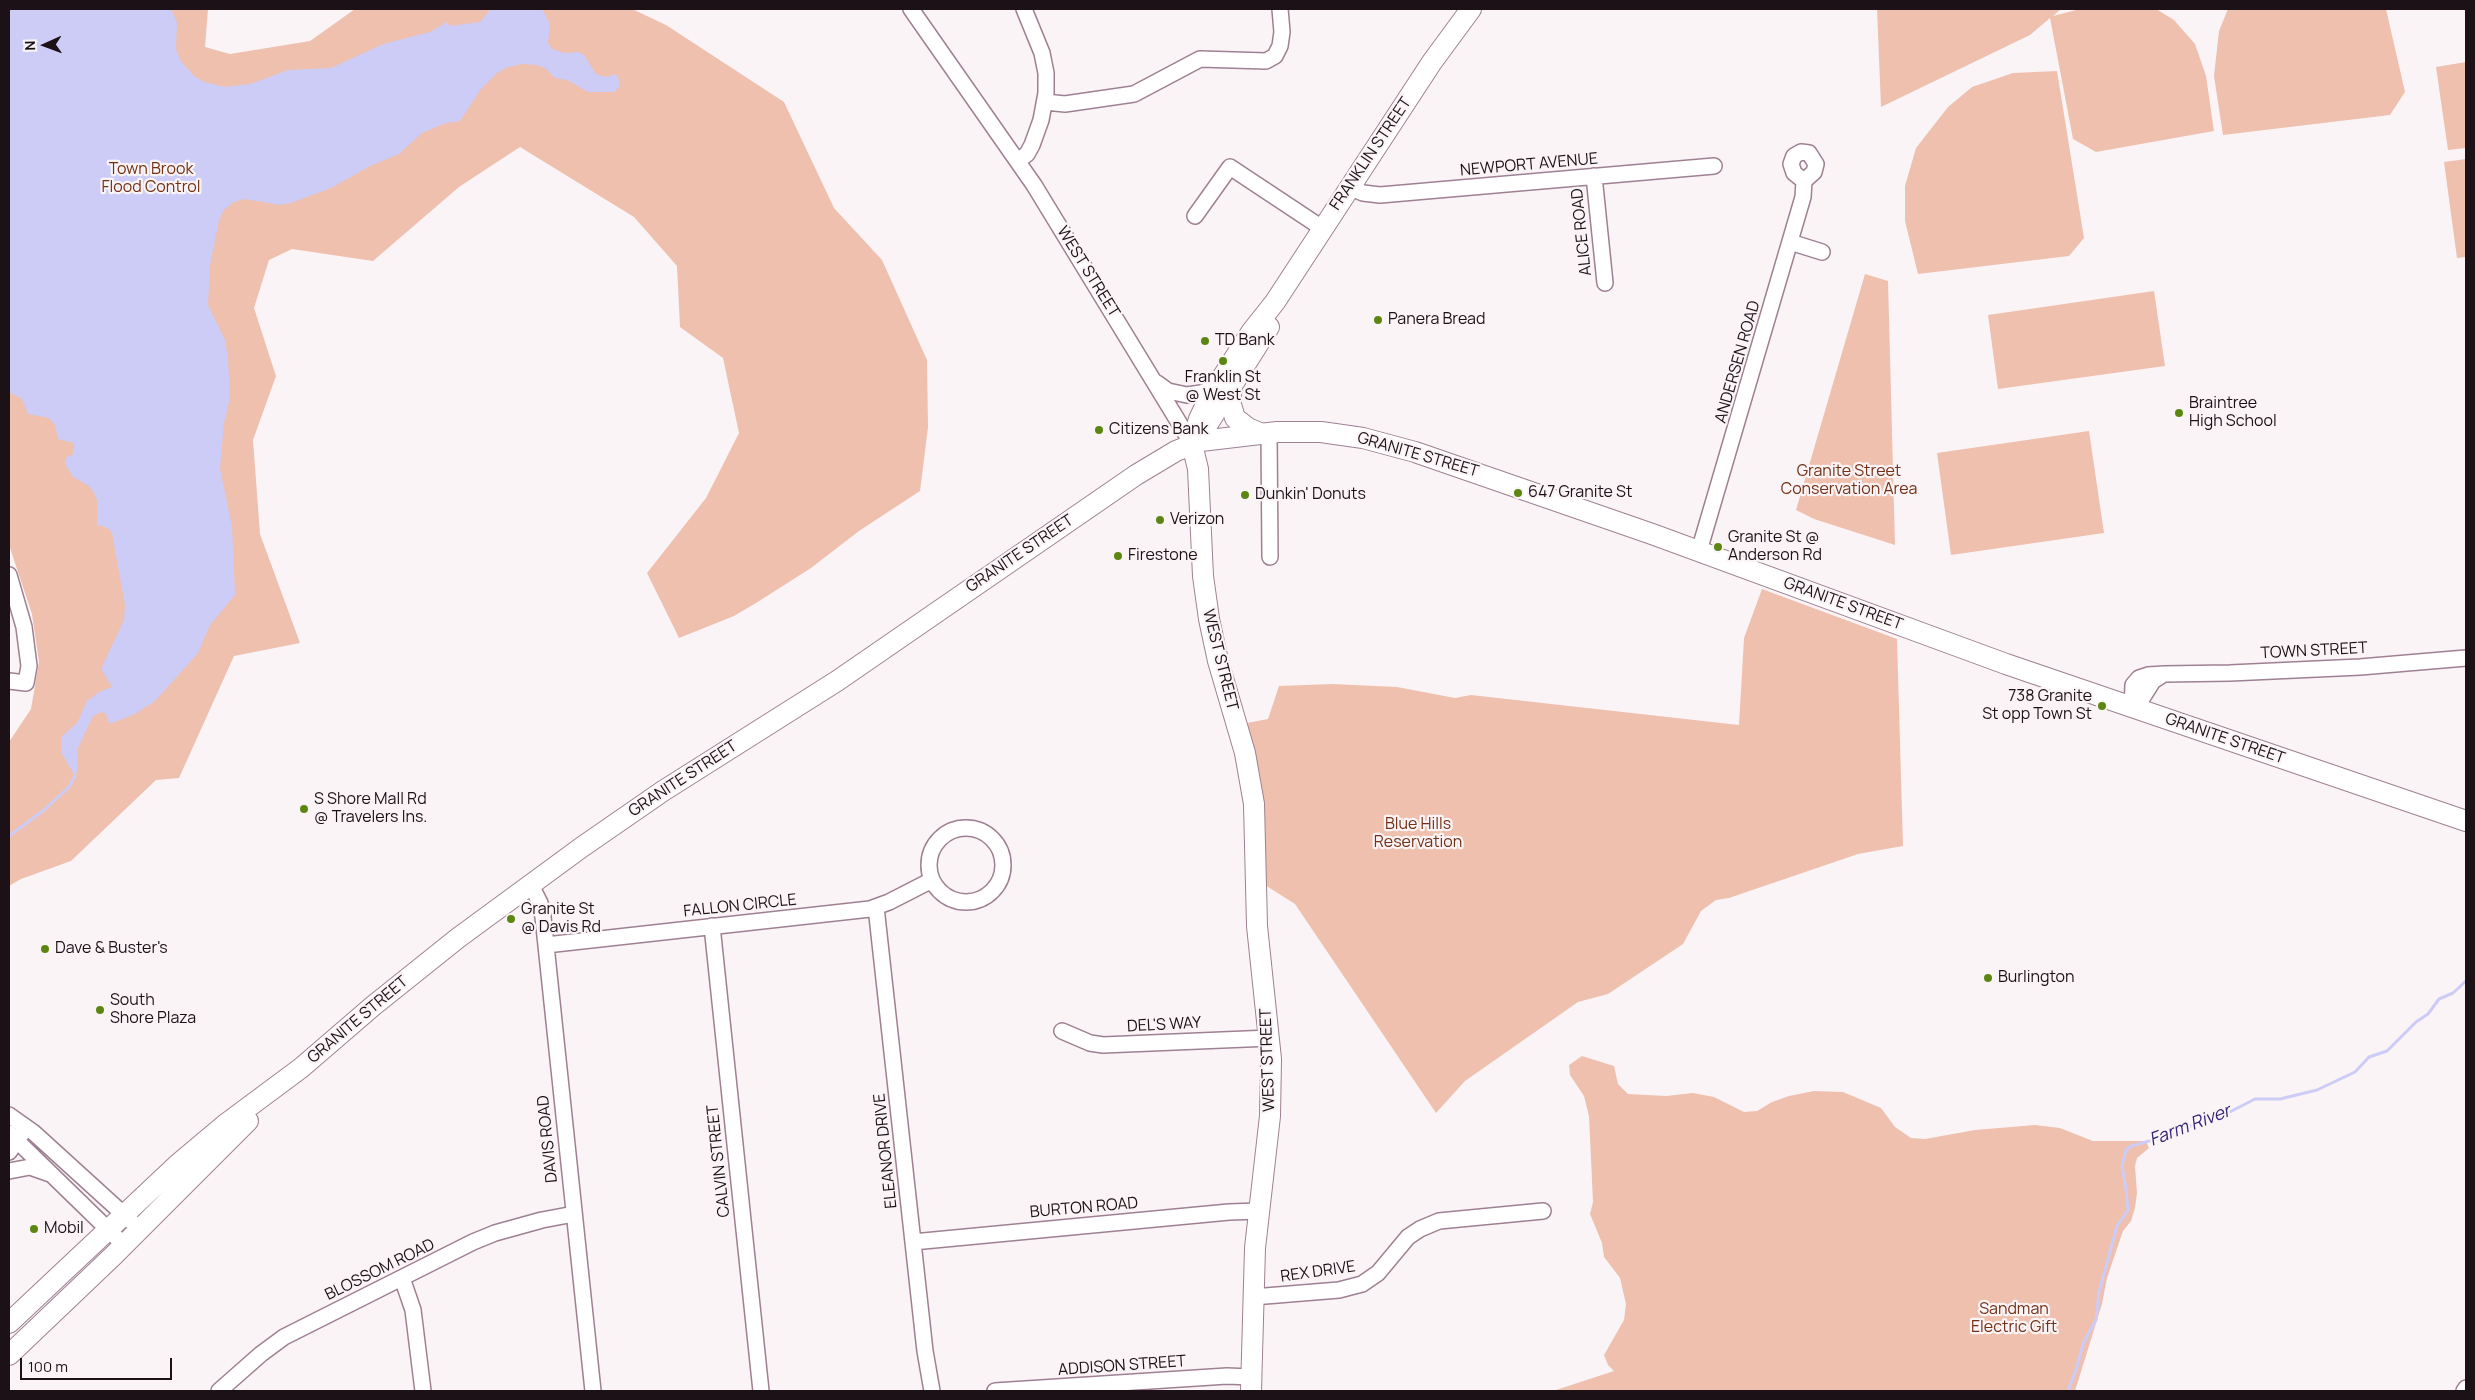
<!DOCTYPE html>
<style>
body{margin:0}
#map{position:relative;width:2475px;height:1400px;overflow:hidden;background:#faf4f7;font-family:Manrope,sans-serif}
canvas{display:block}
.frame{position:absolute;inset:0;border:10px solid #1c1117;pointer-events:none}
.north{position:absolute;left:20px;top:20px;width:50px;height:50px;-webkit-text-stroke:4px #faf4f7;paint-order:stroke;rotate:268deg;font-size:14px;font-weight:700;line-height:20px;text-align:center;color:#1c1117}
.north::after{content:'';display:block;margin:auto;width:18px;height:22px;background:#1c1117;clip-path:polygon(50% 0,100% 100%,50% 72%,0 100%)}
.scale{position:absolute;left:20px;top:1358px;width:152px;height:22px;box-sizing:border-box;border:2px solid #1c1117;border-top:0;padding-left:6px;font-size:15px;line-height:18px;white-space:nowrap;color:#1c1117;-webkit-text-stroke:4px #faf4f7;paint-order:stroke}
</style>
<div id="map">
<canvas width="2475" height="1400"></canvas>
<div class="frame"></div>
<div class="north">N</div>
<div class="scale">100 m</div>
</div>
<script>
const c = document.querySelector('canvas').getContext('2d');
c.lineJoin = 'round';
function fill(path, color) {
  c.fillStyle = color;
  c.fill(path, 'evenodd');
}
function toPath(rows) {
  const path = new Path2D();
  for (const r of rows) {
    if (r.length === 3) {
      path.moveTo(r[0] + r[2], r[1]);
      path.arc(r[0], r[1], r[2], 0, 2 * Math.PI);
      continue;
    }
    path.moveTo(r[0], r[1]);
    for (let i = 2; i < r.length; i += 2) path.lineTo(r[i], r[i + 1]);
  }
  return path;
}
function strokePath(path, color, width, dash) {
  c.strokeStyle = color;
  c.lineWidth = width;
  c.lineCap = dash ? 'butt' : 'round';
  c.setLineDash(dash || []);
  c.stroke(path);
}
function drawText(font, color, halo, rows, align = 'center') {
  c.font = font + ' Manrope,sans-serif';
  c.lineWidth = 4.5;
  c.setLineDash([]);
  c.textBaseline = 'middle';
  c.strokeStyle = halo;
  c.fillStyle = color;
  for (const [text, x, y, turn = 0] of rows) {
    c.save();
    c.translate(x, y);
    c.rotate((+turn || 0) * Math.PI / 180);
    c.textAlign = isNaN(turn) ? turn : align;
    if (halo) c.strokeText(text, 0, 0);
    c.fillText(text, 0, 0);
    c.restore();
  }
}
fill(toPath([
 [9,9,208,9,205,47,230,54,310,41,355,9,632,9,666,25,784,102,834,208,882,260,927,360,928,427,920,491,859,531,811,568,756,603,734,616,679,638,647,573,706,498,739,433,723,358,680,327,677,266,634,217,520,147,459,187,373,261,292,249,269,260,254,308,276,376,253,440,260,534,300,643,234,656,179,778,156,780,71,861,21,879,9,886,9,742,31,709,39,662,32,614,9,545],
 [1877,9,2061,9,2053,16,2080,9,2156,9,2174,20,2195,44,2206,76,2214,131,2096,152,2073,139,2050,18,2030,35,1881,107],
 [2228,9,2386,9,2405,92,2390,115,2223,135,2214,76,2219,31],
 [2466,62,2466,148,2448,150,2436,67],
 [2057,71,2084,238,2069,256,1918,274,1905,221,1905,186,1916,148,1948,107,1972,87,2013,73],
 [2466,159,2466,257,2457,258,2444,162],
 [1865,274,1888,281,1895,545,1814,519,1796,510],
 [2154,291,2165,366,1998,389,1988,315],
 [2089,431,2104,533,1951,555,1937,453],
 [1762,589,1897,639,1903,846,1858,854,1729,898,1716,900,1701,911,1683,944,1608,994,1578,1002,1465,1081,1436,1113,1295,904,1265,885,1263,803,1257,762,1247,723,1268,719,1279,686,1332,684,1397,687,1455,698,1471,695,1739,725,1744,638],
 [1582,1056,1614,1066,1618,1084,1628,1094,1666,1096,1693,1093,1714,1097,1744,1112,1757,1111,1772,1102,1789,1096,1814,1091,1843,1092,1881,1108,1895,1127,1911,1138,1925,1139,1975,1130,2035,1125,2060,1128,2093,1141,2146,1141,2149,1148,2137,1158,2135,1166,2137,1193,2135,1208,2131,1221,2123,1231,2107,1278,2102,1304,2075,1391,1553,1391,1614,1371,1608,1365,1604,1355,1624,1320,1626,1304,1620,1278,1604,1257,1602,1243,1590,1214,1593,1202,1589,1116,1584,1096,1570,1075,1569,1065]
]), '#efc0ae');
fill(toPath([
 [9,9,171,9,177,22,176,49,180,60,194,76,204,82,225,87,250,84,288,70,331,68,383,44,430,32,447,22,450,26,480,22,490,10,542,9,550,24,548,43,552,49,564,53,579,52,584,55,596,74,606,77,616,74,620,82,619,87,614,92,588,92,567,80,555,78,545,68,536,65,523,64,508,67,497,73,481,89,460,121,446,123,422,133,399,154,370,166,331,188,291,203,280,205,245,199,234,202,224,210,219,220,210,265,208,305,225,340,228,358,230,398,224,423,220,469,232,526,235,595,210,625,198,653,155,701,135,714,112,723,109,723,106,714,101,712,93,716,77,750,77,772,75,776,62,754,61,737,77,723,87,701,99,692,112,687,101,669,124,620,125,605,112,533,108,528,97,525,97,500,94,493,89,486,73,477,65,464,66,458,73,454,74,443,58,439,55,425,49,418,28,414,22,399,9,392]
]), '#ccccf6');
strokePath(toPath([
 [9,836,44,810,69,787,75,776],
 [2068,1391,2077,1367,2083,1344,2096,1320,2099,1292,2117,1226,2128,1210,2126,1189,2122,1166,2126,1150,2131,1146,2175,1134,2204,1119,2220,1117,2255,1099,2280,1099,2317,1090,2355,1072,2369,1057,2387,1051,2416,1022,2428,1014,2439,999,2453,993,2466,981]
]), '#ccccf6', 3);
const minor = toPath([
 [911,9,1034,185,1192,444],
 [1045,102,1065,104,1134,94,1200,59,1266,61,1275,56,1280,46,1282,32,1280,9],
 [1801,152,1809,153,1816,164,1814,172,1804,181,1794,173,1791,164,1794,156,1801,152],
 [1018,161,1027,154,1032,145,1041,120,1046,93,1046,73,1042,53,1024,9],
 [1594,176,1605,283],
 [1349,187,1363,193,1380,195,1714,166],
 [1195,216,1230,167,1322,228],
 [1790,242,1822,252],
 [1157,383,1168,391,1187,395,1201,393,1216,387],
 [1269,433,1270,557],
 [1699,551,1803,197,1804,181],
 [9,575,24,627,29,666,26,683,9,681],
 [2164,674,2153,681,2141,700,2132,707,2133,685,2139,678,2148,675,2164,674,2230,673,2360,667,2466,658],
 [966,865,37],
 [531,885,540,903,543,917,593,1391],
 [876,907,925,1351,932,1391],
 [712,926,761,1391],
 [546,945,870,909,889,902,932,880],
 [1062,1031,1090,1043,1103,1045,1270,1038],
 [9,1115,33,1132,132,1222],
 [9,1133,124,1245],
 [9,1152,23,1132],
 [9,1171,30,1167,50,1174],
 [913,1242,1229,1212,1259,1211],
 [402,1278,413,1310,423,1391],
 [1253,1297,1339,1290,1362,1284,1378,1273,1408,1237,1420,1229,1439,1221,1543,1211],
 [219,1391,261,1354,284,1337,473,1242,495,1233,542,1220,574,1214],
 [995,1391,1227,1376,1251,1377],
 [2464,1391,2466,1388]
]);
const major = toPath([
 [1232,387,1230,401,1235,418,1248,428,1262,434],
 [1206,427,1269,327],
 [1192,444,1198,469,1203,576,1209,619,1218,661,1245,753,1254,804,1257,926,1271,1059,1270,1116,1255,1248,1251,1391],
 [1192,444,1199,419,1209,398,1252,331,1275,302,1432,62,1471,9],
 [9,1323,177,1165,227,1123,301,1068,373,1006,458,938,582,847,663,791,837,681,1136,475,1176,451,1201,441,1277,432,1321,432,1363,438,1415,452,1652,534,2006,664,2466,821],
 [9,1355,114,1255,248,1121]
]);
strokePath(minor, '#9f8092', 18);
strokePath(major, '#9f8092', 22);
strokePath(minor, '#fff', 15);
strokePath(major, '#fff', 20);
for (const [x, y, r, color] of [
 [1378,320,5,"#5b8611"],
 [1205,341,5,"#5b8611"],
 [1223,361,5,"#5b8611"],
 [2179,413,5,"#5b8611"],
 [1099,430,5,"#5b8611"],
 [1518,493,5,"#5b8611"],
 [1245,495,5,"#5b8611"],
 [1160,520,5,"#5b8611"],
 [1718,547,5,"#5b8611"],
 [1118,556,5,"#5b8611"],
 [2102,706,5,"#5b8611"],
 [304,809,5,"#5b8611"],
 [511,919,5,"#5b8611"],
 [45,949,5,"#5b8611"],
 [1988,978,5,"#5b8611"],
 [100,1010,5,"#5b8611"],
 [34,1229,5,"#5b8611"]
]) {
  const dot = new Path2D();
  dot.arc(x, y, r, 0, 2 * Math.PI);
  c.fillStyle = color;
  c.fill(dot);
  strokePath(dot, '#faf4f7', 2);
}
drawText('16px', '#1c1117', '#faf4f7', [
 ["FRANKLIN STREET",1371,154,-56],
 ["NEWPORT AVENUE",1529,165,-5],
 ["ALICE ROAD",1582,232,-96],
 ["WEST STREET",1088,272,58],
 ["ANDERSEN ROAD",1738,362,-74],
 ["GRANITE STREET",1418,455,16],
 ["GRANITE STREET",1020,554,-34],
 ["GRANITE STREET",1843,604,20],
 ["TOWN STREET",2314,651,-3],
 ["WEST STREET",1220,660,76],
 ["GRANITE STREET",2225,739,19],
 ["GRANITE STREET",683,779,-33],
 ["FALLON CIRCLE",740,906,-6],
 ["GRANITE STREET",358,1020,-40],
 ["DEL'S WAY",1164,1025,-3],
 ["WEST STREET",1268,1060,-92],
 ["DAVIS ROAD",548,1139,-96],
 ["ELEANOR DRIVE",886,1151,-96],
 ["CALVIN STREET",719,1161,-96],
 ["BURTON ROAD",1084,1208,-5],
 ["BLOSSOM ROAD",380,1270,-26],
 ["REX DRIVE",1318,1272,-8],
 ["ADDISON STREET",1122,1366,-4]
]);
drawText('16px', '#723014', '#faf4f7', [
 ["Town Brook",151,170],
 ["Flood Control",151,188],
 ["Granite Street",1849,472],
 ["Conservation Area",1849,490],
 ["Blue Hills",1418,825],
 ["Reservation",1418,843],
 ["Sandman",2014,1310],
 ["Electric Gift",2014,1328]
]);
drawText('16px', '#1c1117', '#faf4f7', [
 ["Panera Bread",1388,320],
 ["TD Bank",1215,341],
 ["Franklin St",1223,378,"center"],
 ["@ West St",1223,396,"center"],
 ["Braintree",2189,404],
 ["High School",2189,422],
 ["Citizens Bank",1109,430],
 ["647 Granite St",1528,493],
 ["Dunkin' Donuts",1255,495],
 ["Verizon",1170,520],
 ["Granite St @",1728,538],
 ["Anderson Rd",1728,556],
 ["Firestone",1128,556],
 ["738 Granite",2092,697,"right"],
 ["St opp Town St",2092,715,"right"],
 ["S Shore Mall Rd",314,800],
 ["@ Travelers Ins.",314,818],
 ["Granite St",521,910],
 ["@ Davis Rd",521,928],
 ["Dave & Buster's",55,949],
 ["Burlington",1998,978],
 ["South",110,1001],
 ["Shore Plaza",110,1019],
 ["Mobil",44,1229]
], 'left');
drawText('italic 18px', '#332674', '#faf4f7', [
 ["Farm River",2190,1126,-21]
]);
</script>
